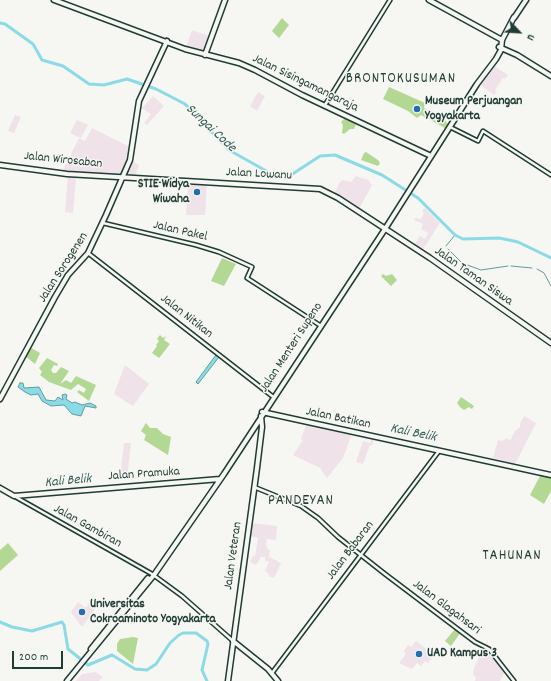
<!DOCTYPE html>
<style>
body{margin:0}
#map{position:relative;width:551px;height:681px;overflow:hidden;background:#f6f6f2;font-family:Dekko,sans-serif}
canvas{display:block}
.north{position:absolute;left:499px;top:12px;width:40px;height:40px;-webkit-text-stroke:3px #f6f6f2;paint-order:stroke;rotate:115deg;font-size:11px;font-weight:700;line-height:16px;text-align:center;color:#1f3d34}
.north::after{content:'';display:block;margin:auto;width:14px;height:18px;background:#1f3d34;clip-path:polygon(50% 0,100% 100%,50% 72%,0 100%)}
.scale{position:absolute;left:12px;top:651px;width:51px;height:18px;box-sizing:border-box;border:2px solid #1f3d34;border-top:0;padding-left:5px;font-size:12px;line-height:14px;white-space:nowrap;color:#1f3d34;-webkit-text-stroke:3px #f6f6f2;paint-order:stroke}
</style>
<div id="map">
<canvas width="551" height="681"></canvas>
<div class="north">U</div>
<div class="scale">200 m</div>
</div>
<script>
const c = document.querySelector('canvas').getContext('2d');
c.lineJoin = 'round';
function fill(path, color) {
  c.fillStyle = color;
  c.fill(path, 'evenodd');
}
function toPath(rows) {
  const path = new Path2D();
  for (const r of rows) {
    path.moveTo(r[0], r[1]);
    for (let i = 2; i < r.length; i += 2) path.lineTo(r[i], r[i + 1]);
  }
  return path;
}
function strokePath(path, color, width, dash) {
  c.strokeStyle = color;
  c.lineWidth = width;
  c.lineCap = dash ? 'butt' : 'round';
  c.setLineDash(dash || []);
  c.stroke(path);
}
function drawText(font, color, halo, rows, align = 'center') {
  c.font = font + ' Dekko,sans-serif';
  c.lineWidth = 3;
  c.setLineDash([]);
  c.textBaseline = 'middle';
  c.strokeStyle = halo;
  c.fillStyle = color;
  for (const [text, x, y, turn = 0] of rows) {
    c.save();
    c.translate(x, y);
    c.rotate((+turn || 0) * Math.PI / 180);
    c.textAlign = isNaN(turn) ? turn : align;
    if (halo) c.strokeText(text, 0, 0);
    c.fillText(text, 0, 0);
    c.restore();
  }
}
fill(toPath([
 [192,30,211,37,203,54,186,47],
 [494,66,508,75,505,79,503,78,495,90,497,92,494,95,480,85],
 [258,92,265,96,257,111,250,106],
 [153,96,164,106,147,125,144,123,151,114,142,108],
 [15,115,21,117,14,133,8,131],
 [77,120,88,125,81,138,70,133],
 [92,128,130,147,122,175,62,172,79,138,85,141],
 [131,161,139,165,135,176,126,174],
 [68,176,76,177,73,213,65,212],
 [356,176,368,180,372,185,359,209,334,194,340,182,343,180,351,182],
 [188,182,207,182,205,215,186,215],
 [425,208,440,223,422,251,414,246,420,236,425,239,428,233,421,229,423,224,414,220,415,218,421,219,424,213,422,211],
 [125,365,149,384,133,406,114,394],
 [524,416,536,423,515,464,493,458,498,440,502,441,507,438,510,441,515,431,520,427,520,424],
 [306,425,352,434,343,458,327,478,320,468,293,455,303,440,301,439],
 [372,438,374,439,372,445,370,445,363,464,356,462,363,441,370,443],
 [124,443,131,443,127,479,120,478],
 [251,523,277,526,276,540,267,539,266,543,267,549,270,550,269,557,281,563,274,578,268,576,269,574,265,571,269,562,265,561,265,557,261,557,256,565,250,562,253,556,255,556,258,538,249,536],
 [93,597,100,602,82,627,71,612,78,602,86,608],
 [416,641,434,655,428,663,425,661,421,666,417,663,412,669,399,663,406,654,404,651,408,645,411,647],
 [483,648,505,671,500,681,475,681,476,677,473,675,473,671],
 [95,672,103,677,99,681,76,681,82,674]
]), '#f0e2e9');
fill(toPath([
 [282,18,289,25,279,38,272,31],
 [389,87,425,103,424,108,446,121,446,122,449,125,447,129,421,115,417,118,408,111,383,99],
 [347,116,357,121,354,129,350,129,344,134,342,133,343,125,341,122],
 [366,152,378,160,380,163,378,166,361,160,364,153],
 [222,258,236,264,224,286,211,281],
 [383,274,386,276,392,274,397,280,391,286,381,276],
 [160,335,163,338,166,336,164,340,170,344,159,358,152,353,157,346,156,345,159,341,157,339],
 [29,347,40,353,35,364,25,356],
 [47,358,58,364,57,366,54,365,51,370,53,373,56,373,61,367,69,371,60,384,66,380,71,383,76,376,96,385,89,401,77,392,79,390,84,393,86,389,78,384,71,390,49,382,40,375,42,372,39,368],
 [461,397,474,406,472,409,469,407,464,410,460,407,457,403],
 [146,423,150,428,157,428,163,434,171,437,168,455,144,440,146,435,141,431],
 [541,474,551,477,551,491,544,504,530,495],
 [8,543,18,555,0,571,0,550],
 [455,629,461,632,451,646,445,641],
 [133,637,138,638,133,664,117,651,117,644,120,639]
]), '#b3d894');
const water = toPath([
 [216,355,219,357,198,384,196,382,216,355],
 [20,383,23,383,24,388,39,387,46,400,55,401,58,397,63,400,62,395,65,394,67,395,66,399,72,403,75,402,82,405,90,403,96,406,96,408,85,406,81,416,72,414,64,405,51,406,42,401,38,394,31,395,25,392,18,387,20,383]
]);
fill(water, '#8bdbe7');
strokePath(water, '#609c9f', 1);
strokePath(toPath([
 [446,246,455,235],
 [448,249,462,263,481,270,508,266],
 [511,266,532,268],
 [537,269,544,273,551,286],
 [195,483,214,482],
 [220,483,254,432]
]), '#609c9f', 1);
strokePath(toPath([
 [0,23,5,24,33,44,42,60,63,66,89,84,104,85,127,79,156,89,185,104,229,150,268,172,284,176,291,175,320,156,335,155,382,175,418,198,455,235,463,239,499,238,509,240,518,242,551,258],
 [0,622,12,627,32,631,62,622,64,625,68,649,88,665,112,655,135,669,147,670,156,664,170,643,179,635,183,633,196,633,207,641,208,644,202,670,207,681]
]), '#8bdbe7', 3);
const minor = toPath([
 [325,105,390,0],
 [450,127,478,141,483,131,551,175],
 [103,223,196,245,219,252,252,267,247,278,321,326],
 [88,253,272,396],
 [254,487,301,506,318,518,338,537,385,574,475,642,489,649,514,681],
 [14,496,152,574,182,596,233,641],
 [272,673,439,451]
]);
const major = toPath([
 [54,0,185,49,239,63,255,70,302,95,431,156],
 [429,0,502,40],
 [514,18,526,0],
 [499,47,517,55,551,76],
 [205,55,225,0],
 [0,165,67,174,320,189,338,198,430,258,551,343],
 [0,399,55,297,68,275,88,253,106,215,130,160,139,101,167,41],
 [262,412,551,475],
 [0,488,14,496,220,479],
 [233,641,268,669,278,681],
 [91,649,148,578],
 [67,681,154,575,224,474,385,229,477,84,496,59,501,50,502,40,514,17],
 [228,681,257,468,262,427,261,416]
]);
strokePath(minor, '#1f3d34', 5.5);
strokePath(major, '#1f3d34', 7);
strokePath(minor, '#f6f6f2', 2.5);
strokePath(major, '#f6f6f2', 4);
for (const [x, y, r, color] of [
 [417,109,4,"#1f6fb2"],
 [197,192,4,"#1f6fb2"],
 [82,612,4,"#1f6fb2"],
 [419,654,4,"#1f6fb2"]
]) {
  const dot = new Path2D();
  dot.arc(x, y, r, 0, 2 * Math.PI);
  c.fillStyle = color;
  c.fill(dot);
  strokePath(dot, '#f6f6f2', 1.5);
}
drawText('13px', '#1f3d34', '#f6f6f2', [
 ["Jalan Sisingamangaraja",305,84,26],
 ["Jalan Wirosaban",63,161,6],
 ["Jalan Lowanu",259,175,3],
 ["Jalan Pakel",180,232,13],
 ["Jalan Sorogenen",64,268,-57],
 ["Jalan Taman Siswa",473,277,35],
 ["Jalan Nitikan",186,317,38],
 ["Jalan Menteri Supeno",292,348,-57],
 ["Jalan Batikan",338,419,12],
 ["Jalan Pramuka",144,475,-4],
 ["Jalan Gambiran",87,527,29],
 ["Jalan Babaran",351,551,-53],
 ["Jalan Veteran",234,556,-82],
 ["Jalan Glagahsari",446,608,37]
]);
drawText('bold 13px', '#1f3d34', '#f6f6f2', [
 ["Museum Perjuangan",425,102],
 ["Yogyakarta",425,117],
 ["STIE Widya",189,185,"right"],
 ["Wiwaha",189,200,"right"],
 ["Universitas",90,605],
 ["Cokroaminoto Yogyakarta",90,620],
 ["UAD Kampus 3",427,654]
], 'left');
drawText('italic 14px', '#355d58', '#f6f6f2', [
 ["Sungai Code",210,129,43],
 ["Kali Belik",413,434,12],
 ["Kali Belik",68,482,-5]
]);
c.letterSpacing = '1px';
drawText('15px', '#1f3d34', '#f6f6f2', [
 ["BRONTOKUSUMAN",401,80],
 ["PANDEYAN",301,502],
 ["TAHUNAN",512,557]
]);
c.letterSpacing = '0px';
</script>
